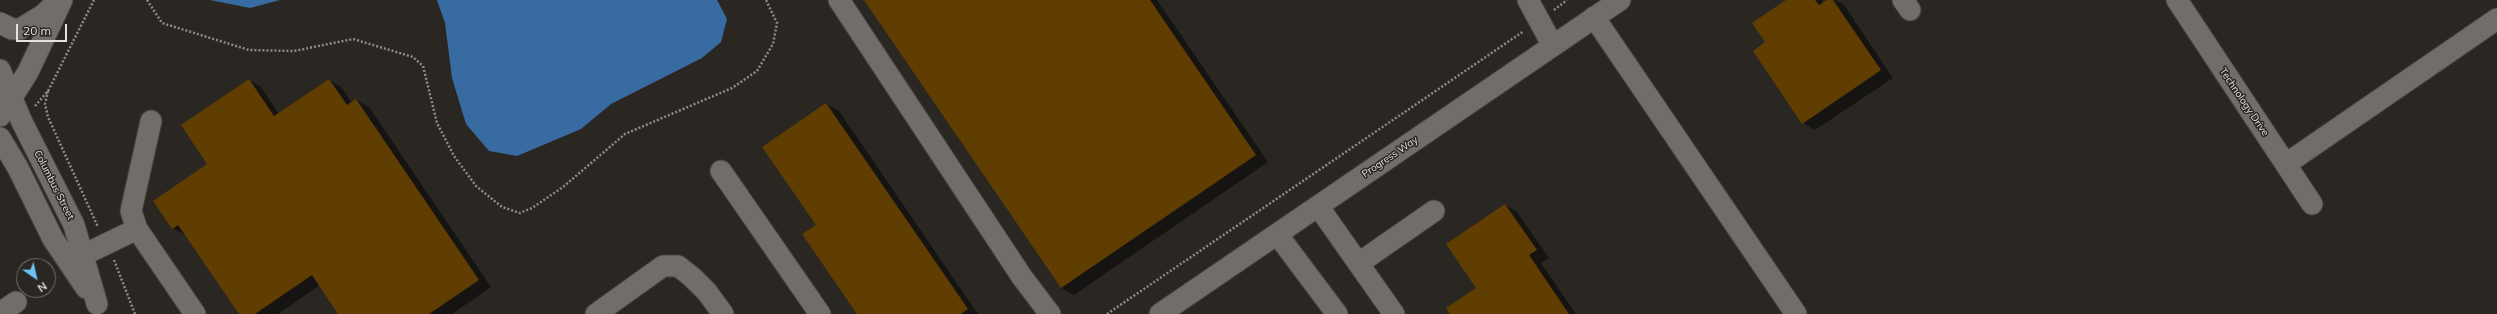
<!DOCTYPE html>
<style>
body{margin:0}
#map{position:relative;width:2497px;height:314px;overflow:hidden;background:#2a2723;font-family:Mulish,sans-serif}
canvas{display:block}
.north{position:absolute;left:16px;top:258px;width:40px;height:40px;box-sizing:border-box;background:#2a2723;border:1px solid #75726f;border-radius:50%;rotate:146deg;font-size:11px;font-weight:700;line-height:16px;text-align:center;color:#e5e3e0}
.north::after{content:'';display:block;margin:auto;width:14px;height:18px;background:#6cc3f2;clip-path:polygon(50% 0,100% 100%,50% 72%,0 100%)}
.scale{position:absolute;left:16px;top:24px;width:51px;height:18px;box-sizing:border-box;border:2px solid #e5e3e0;border-top:0;padding-left:5px;font-size:12px;line-height:14px;white-space:nowrap;color:#e5e3e0;-webkit-text-stroke:3px #2a2723;paint-order:stroke}
</style>
<div id="map">
<canvas width="2497" height="314"></canvas>
<div class="north">N</div>
<div class="scale">20 m</div>
</div>
<script>
const c = document.querySelector('canvas').getContext('2d');
c.lineJoin = 'round';
function fill(path, color) {
  c.fillStyle = color;
  c.fill(path, 'evenodd');
}
function toPath(rows) {
  const path = new Path2D();
  for (const r of rows) {
    path.moveTo(r[0], r[1]);
    for (let i = 2; i < r.length; i += 2) path.lineTo(r[i], r[i + 1]);
  }
  return path;
}
function strokePath(path, color, width, dash) {
  c.strokeStyle = color;
  c.lineWidth = width;
  c.lineCap = dash ? 'butt' : 'round';
  c.setLineDash(dash || []);
  c.stroke(path);
}
function drawText(font, color, halo, rows, align = 'center') {
  c.font = font + ' Mulish,sans-serif';
  c.lineWidth = 3;
  c.setLineDash([]);
  c.textBaseline = 'middle';
  c.strokeStyle = halo;
  c.fillStyle = color;
  for (const [text, x, y, turn = 0] of rows) {
    c.save();
    c.translate(x, y);
    c.rotate((+turn || 0) * Math.PI / 180);
    c.textAlign = isNaN(turn) ? turn : align;
    if (halo) c.strokeText(text, 0, 0);
    c.fillText(text, 0, 0);
    c.restore();
  }
}
fill(toPath([
 [210,0,280,0,250,8],
 [437,0,717,0,727,19,721,42,702,58,611,104,581,129,517,156,489,151,466,124,452,78,445,23]
]), '#386ba2');
fill(toPath([
 [865,0,1157,0,1268,162,1074,295,1061,288],
 [1788,0,1822,0,1824,3,1835,0,1844,5,1893,78,1815,130,1803,123,1767,42],
 [249,80,261,87,279,114,329,80,341,87,352,103,356,100,369,107,491,287,452,314,339,314,320,285,278,314,240,314,185,235,173,228,208,165],
 [826,104,839,111,978,314,858,314,817,225],
 [1505,205,1517,212,1549,258,1541,263,1576,314,1451,314,1477,288]
]), '#0007');
fill(toPath([
 [864,0,1150,0,1256,155,1061,288],
 [1786,0,1815,0,1819,5,1827,0,1833,0,1881,70,1802,124,1753,51,1765,42,1752,23],
 [249,79,274,116,329,79,347,105,356,99,479,280,429,314,338,314,312,275,255,314,239,314,178,225,172,229,153,201,207,164,181,125],
 [826,103,968,309,961,314,857,314,802,234,816,225,762,147],
 [1505,204,1537,250,1529,255,1569,314,1450,314,1446,308,1476,288,1446,244]
]), '#603e02');
const minor = toPath([
 [839,0,1022,277,1050,314],
 [1528,0,1553,46],
 [1903,0,1910,10],
 [2177,0,2312,204],
 [1594,17,1796,314],
 [0,23,12,29,20,29,43,15,57,2],
 [0,70,22,122,74,225,97,304],
 [0,116,28,72,62,0],
 [151,121,131,211,137,229,195,314],
 [0,138,18,168,53,239,86,288],
 [2286,164,2497,19],
 [721,171,820,314],
 [1318,206,1394,314],
 [1277,234,1337,314],
 [71,261,137,229],
 [1359,263,1434,211],
 [0,313,16,302],
 [596,314,663,266,678,266,692,277,707,292,723,314],
 [1160,314,1620,0]
]);
strokePath(minor, '#45433f', 23);
strokePath(toPath([
 [147,0,162,23,249,50,294,51,353,39,413,57,423,66,437,123,454,156,476,186,502,207,520,213,532,208,563,187,625,134,732,88,757,71,773,44,777,23,766,0],
 [1554,10,1567,0],
 [48,91,45,104,48,117,98,227],
 [35,106,48,91,94,0],
 [114,260,135,314],
 [1107,314,1524,31]
]), '#8e8c88', 2.5, [2, 2]);
strokePath(minor, '#716e69', 21);
drawText('10px', '#e5e3e0', '#2a2723', [
 ["Technology Drive",2244,102,56],
 ["Progress Way",1390,157,-34],
 ["Columbus Street",54,185,63]
]);
</script>
